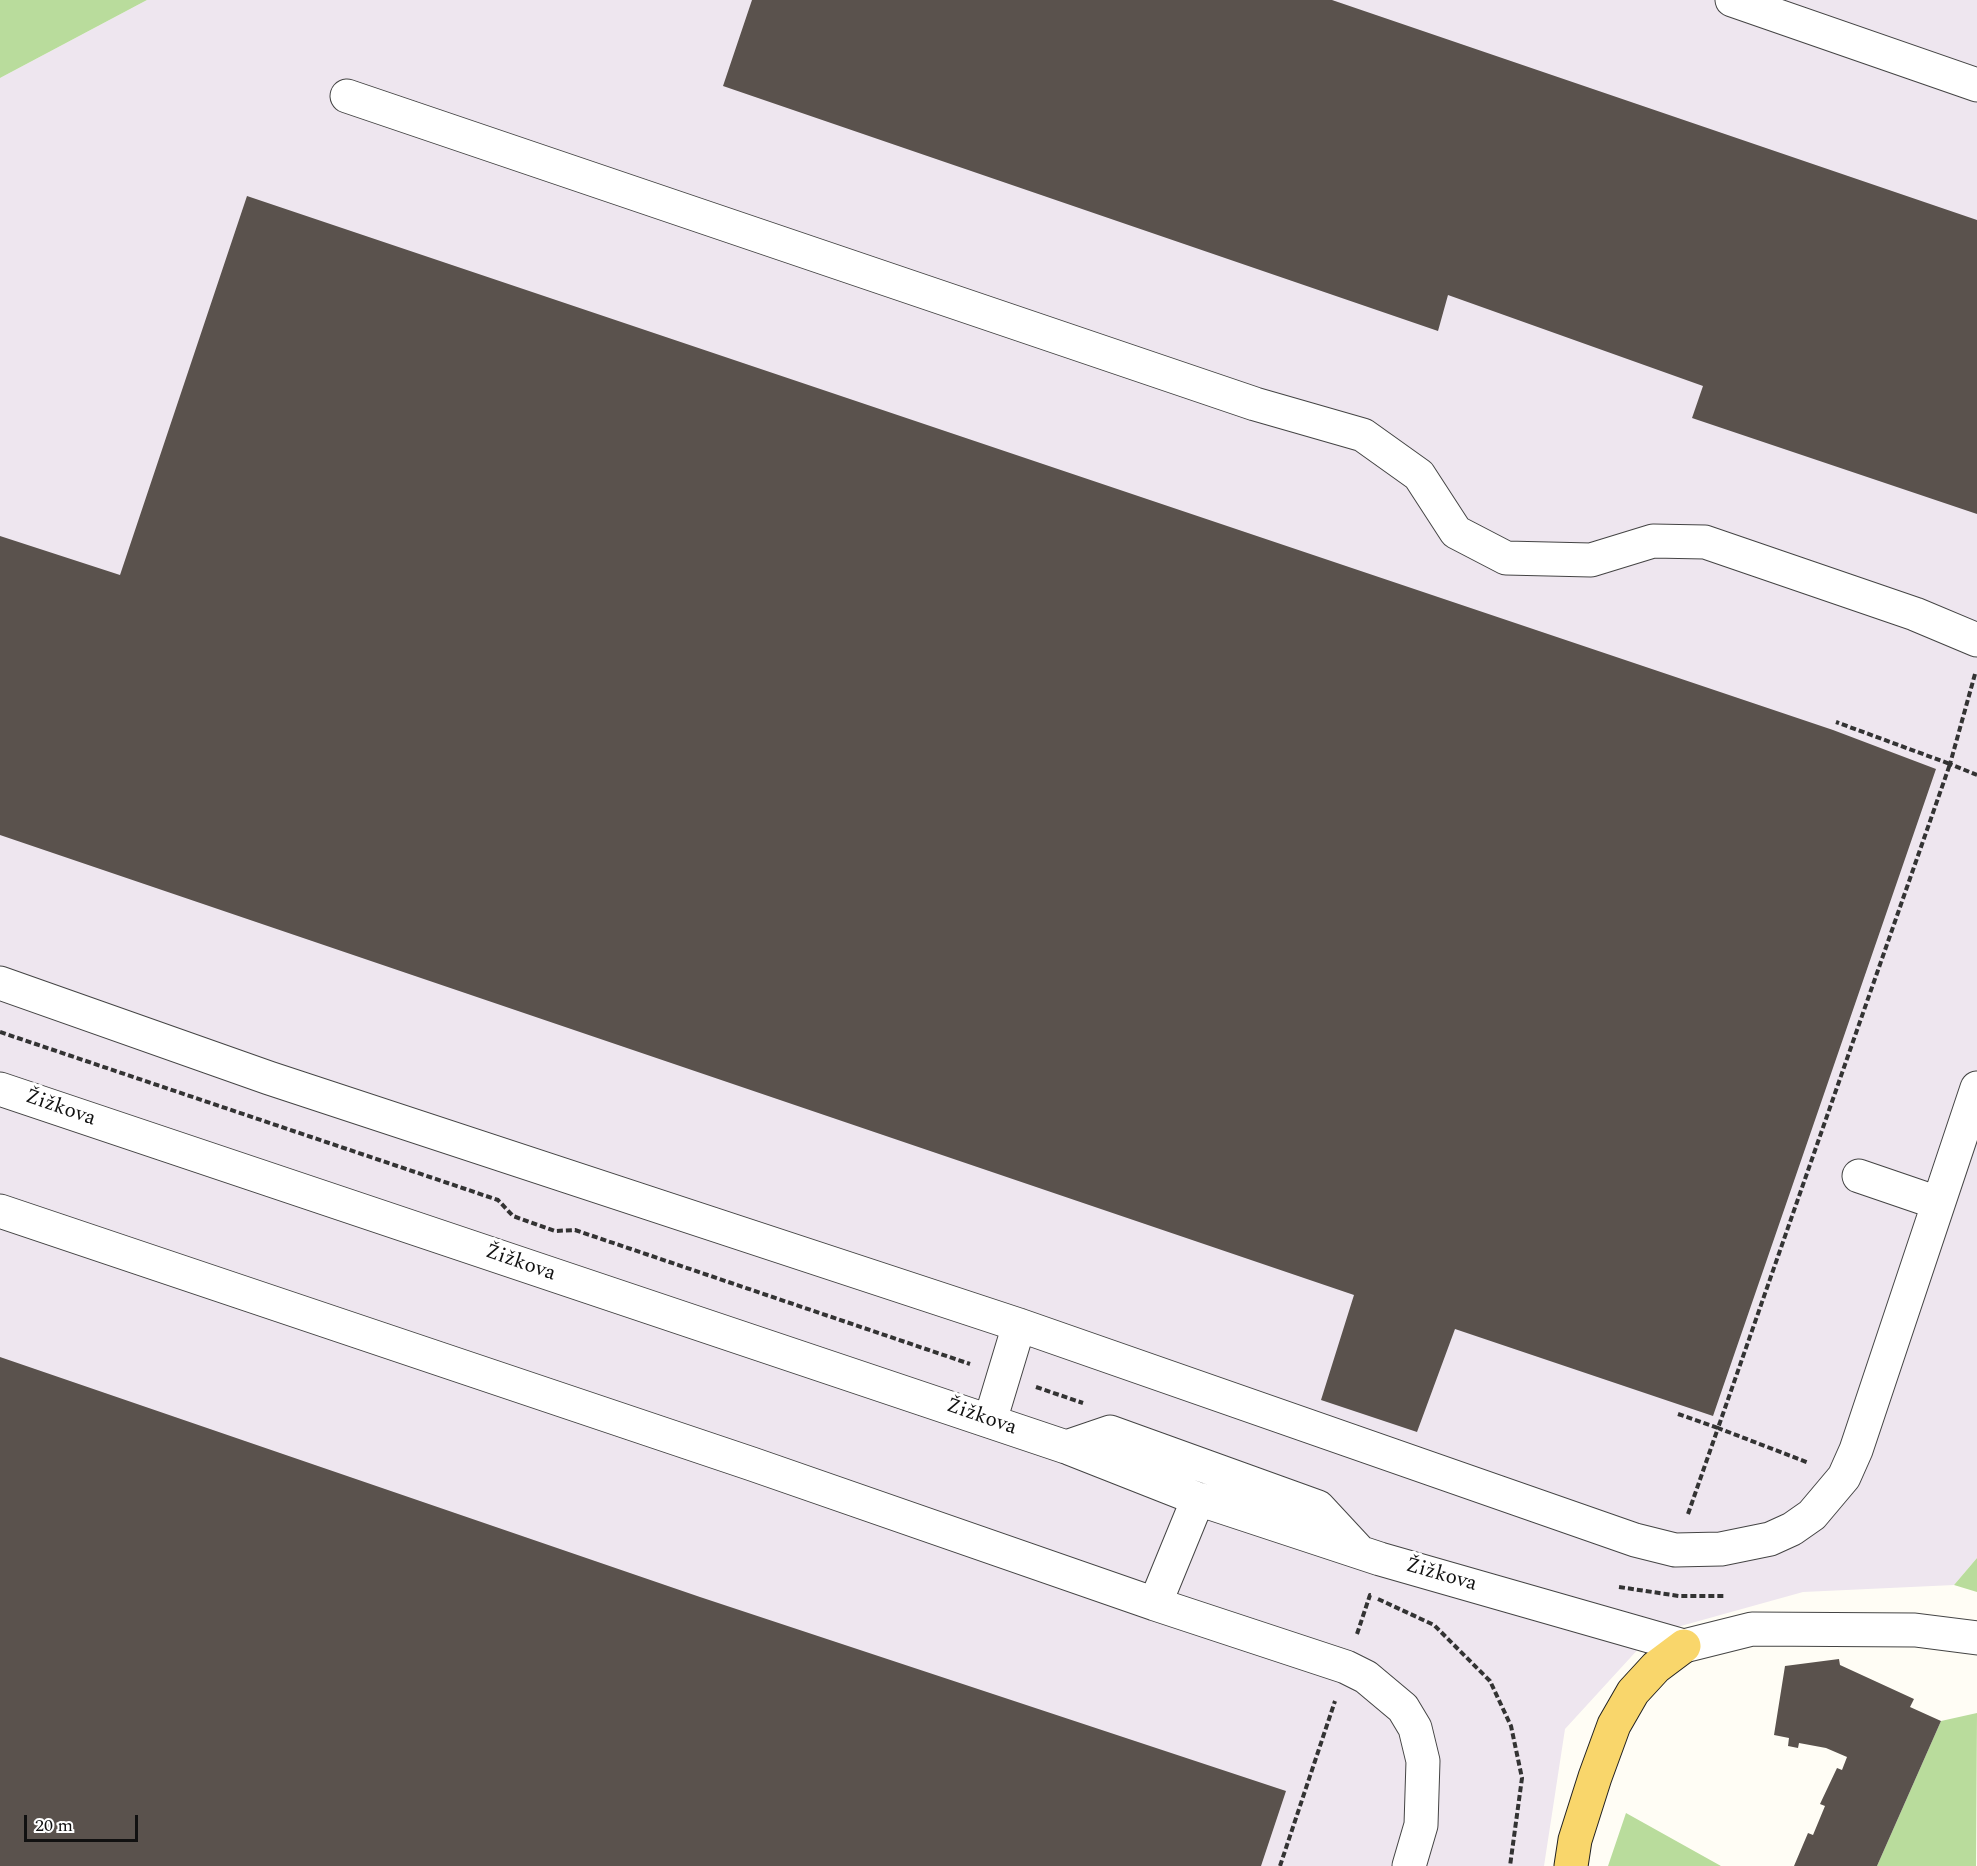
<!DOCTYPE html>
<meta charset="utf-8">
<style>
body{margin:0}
#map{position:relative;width:1977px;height:1866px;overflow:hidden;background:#fffdf5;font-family:Spectral,serif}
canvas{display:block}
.scale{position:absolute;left:24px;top:1815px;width:114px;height:27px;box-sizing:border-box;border:3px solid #111;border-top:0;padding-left:8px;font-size:18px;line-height:21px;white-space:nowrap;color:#111;-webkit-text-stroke:4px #fff;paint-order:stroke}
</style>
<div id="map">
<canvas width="1977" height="1866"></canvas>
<div class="scale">20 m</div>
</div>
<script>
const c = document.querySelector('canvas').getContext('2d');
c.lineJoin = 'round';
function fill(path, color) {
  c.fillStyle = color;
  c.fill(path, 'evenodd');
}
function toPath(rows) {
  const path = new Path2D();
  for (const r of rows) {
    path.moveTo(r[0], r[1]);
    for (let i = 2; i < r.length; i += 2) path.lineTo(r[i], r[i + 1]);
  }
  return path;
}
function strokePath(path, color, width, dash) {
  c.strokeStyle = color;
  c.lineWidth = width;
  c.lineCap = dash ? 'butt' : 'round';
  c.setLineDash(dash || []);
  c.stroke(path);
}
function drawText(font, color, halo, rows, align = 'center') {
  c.font = font + ' Spectral,serif';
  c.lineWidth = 6;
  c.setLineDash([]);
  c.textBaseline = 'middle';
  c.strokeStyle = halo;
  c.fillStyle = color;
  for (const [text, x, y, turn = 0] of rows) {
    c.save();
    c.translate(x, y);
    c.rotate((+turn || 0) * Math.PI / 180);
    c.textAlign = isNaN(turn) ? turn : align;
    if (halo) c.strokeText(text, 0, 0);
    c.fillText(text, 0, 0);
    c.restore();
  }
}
fill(toPath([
 [147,0,1977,0,1977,1558,1954,1585,1803,1592,1652,1634,1565,1729,1544,1866,0,1866,0,78]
]), '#eee6ef');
fill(toPath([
 [0,0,147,0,0,78],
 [1977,1558,1977,1592,1954,1585],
 [1977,1713,1976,1866,1877,1866,1941,1721],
 [1626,1813,1721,1866,1608,1866]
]), '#b9dc9c');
fill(toPath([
 [752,0,1332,0,1977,220,1977,514,1692,418,1703,386,1448,295,1438,331,723,86],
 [247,196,1833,730,1936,769,1713,1416,1455,1329,1417,1432,1321,1400,1354,1295,0,835,0,536,120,575],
 [0,1357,700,1597,1286,1791,1261,1866,0,1866],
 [1839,1659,1840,1665,1914,1699,1910,1707,1941,1721,1877,1866,1794,1866,1808,1833,1813,1835,1825,1806,1820,1804,1837,1768,1842,1770,1847,1757,1826,1748,1799,1743,1798,1748,1788,1746,1789,1738,1774,1735,1785,1666]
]), '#5a524d');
const minor = toPath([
 [1732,0,1977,85],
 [347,96,1255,404,1363,435,1419,475,1456,532,1506,558,1591,560,1653,541,1705,542,1915,614,1977,640],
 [0,983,269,1078,1019,1325,1635,1540,1675,1550,1721,1549,1770,1539,1792,1529,1812,1515,1844,1477,1856,1450,1977,1088],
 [0,1089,1066,1447,1198,1499,1380,1559,1684,1646,1752,1629,1915,1630,1977,1638],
 [1859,1176,1938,1203],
 [0,1211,752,1464,1155,1604],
 [990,1421,1019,1325],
 [1066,1447,1110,1432,1318,1507,1357,1549],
 [1198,1499,1155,1604,1346,1667,1366,1677,1403,1708,1415,1728,1423,1761,1421,1825,1409,1866]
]);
const major = toPath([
 [1571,1866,1575,1840,1595,1777,1614,1725,1633,1692,1656,1667,1684,1646]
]);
strokePath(minor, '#444', 35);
strokePath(major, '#222', 35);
strokePath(toPath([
 [1975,674,1950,764,1977,775],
 [0,1032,498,1200,513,1216,555,1231,575,1230,970,1364],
 [1036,1387,1083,1403],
 [1678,1414,1718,1428,1950,764,1836,722],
 [1688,1514,1718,1428,1809,1463],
 [1619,1587,1679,1596,1725,1596],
 [1378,1599,1434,1625,1490,1681,1511,1726,1522,1778,1510,1866],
 [1357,1634,1370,1595,1372,1595],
 [1280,1866,1335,1701]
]), '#333', 4, [6, 3]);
strokePath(minor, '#fff', 33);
strokePath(major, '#f9d66b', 33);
drawText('21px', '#111', '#fff', [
 ["Žižkova",60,1109,19],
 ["Žižkova",520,1264,19],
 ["Žižkova",981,1418,19],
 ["Žižkova",1441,1576,16]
]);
</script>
